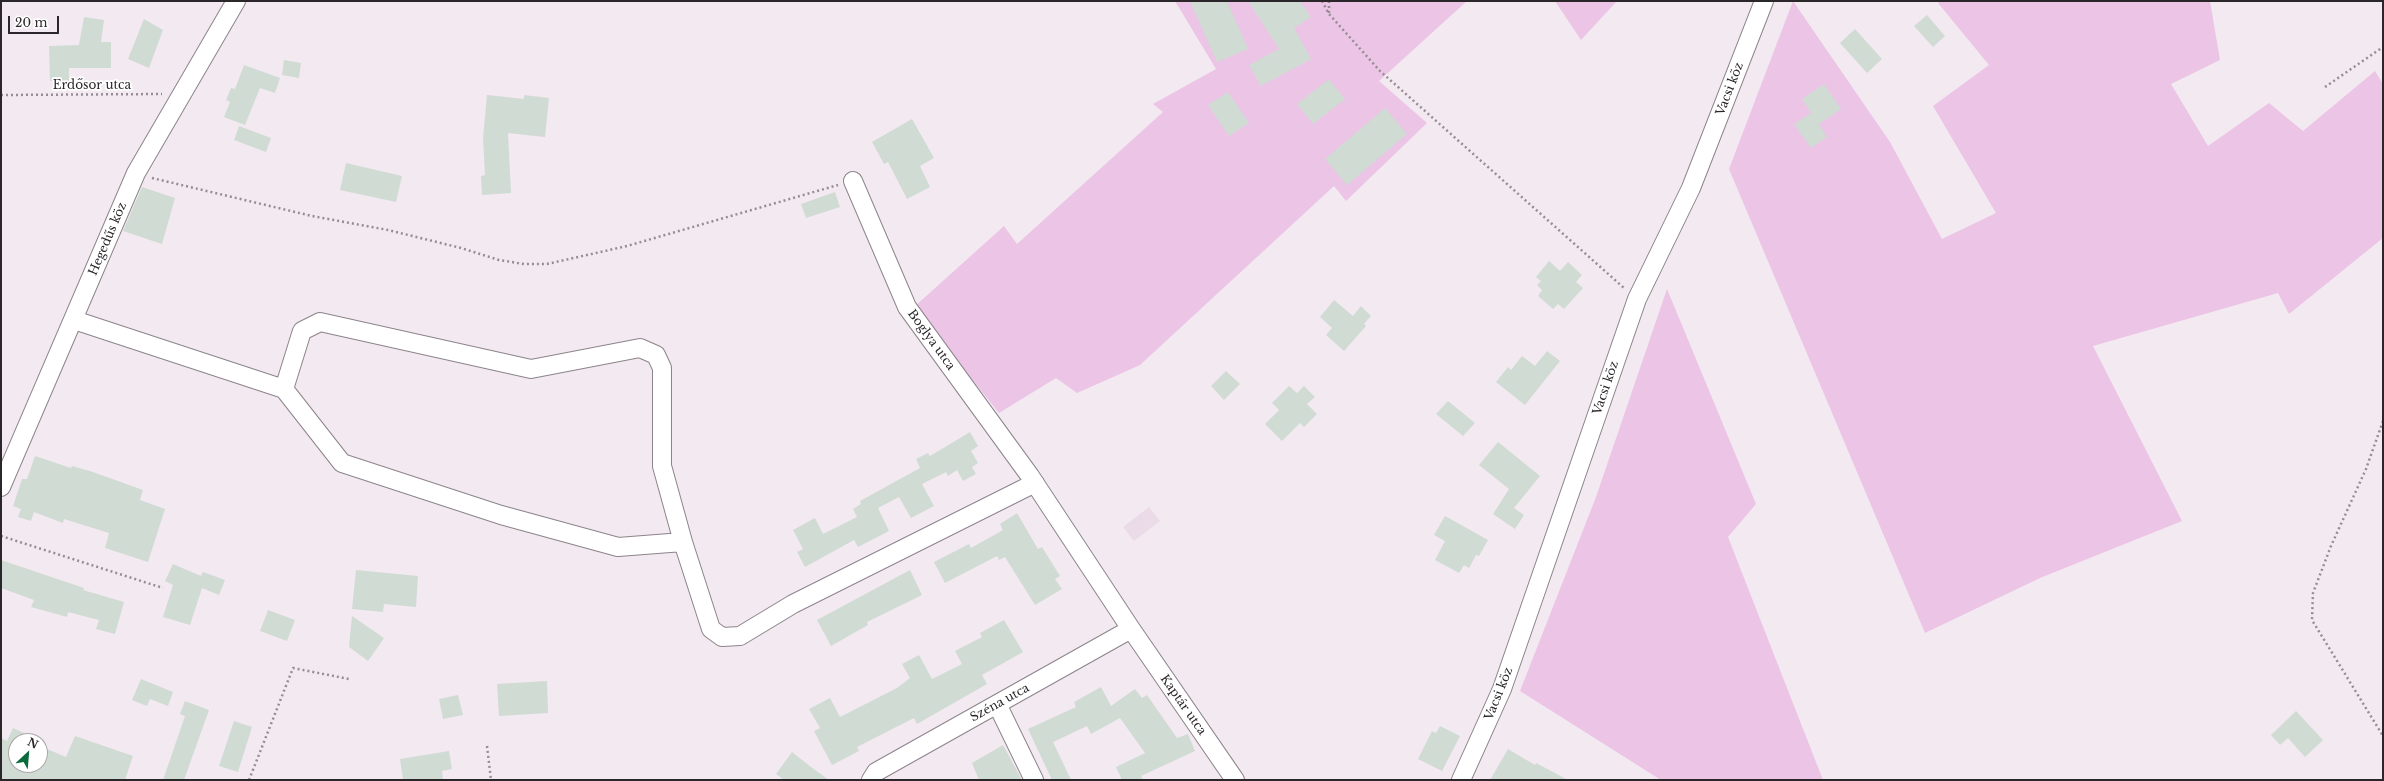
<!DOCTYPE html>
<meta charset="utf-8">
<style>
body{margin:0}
#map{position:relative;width:2384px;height:781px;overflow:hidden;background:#f3e9f1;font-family:"Libre Baskerville",serif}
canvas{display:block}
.frame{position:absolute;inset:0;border:2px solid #2a2629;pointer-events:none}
.north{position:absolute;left:8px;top:733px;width:40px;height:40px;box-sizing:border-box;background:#fff;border:1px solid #aaa8a9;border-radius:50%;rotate:26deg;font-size:11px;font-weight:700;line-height:16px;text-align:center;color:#2a2629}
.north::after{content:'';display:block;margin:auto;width:14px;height:18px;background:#0a6a3e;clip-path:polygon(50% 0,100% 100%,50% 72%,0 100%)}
.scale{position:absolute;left:8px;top:16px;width:51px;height:18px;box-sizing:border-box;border:2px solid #2a2629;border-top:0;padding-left:5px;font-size:12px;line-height:14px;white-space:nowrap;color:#2a2629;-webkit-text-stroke:3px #fff;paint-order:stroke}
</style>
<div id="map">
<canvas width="2384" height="781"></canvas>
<div class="frame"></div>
<div class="north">N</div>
<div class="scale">20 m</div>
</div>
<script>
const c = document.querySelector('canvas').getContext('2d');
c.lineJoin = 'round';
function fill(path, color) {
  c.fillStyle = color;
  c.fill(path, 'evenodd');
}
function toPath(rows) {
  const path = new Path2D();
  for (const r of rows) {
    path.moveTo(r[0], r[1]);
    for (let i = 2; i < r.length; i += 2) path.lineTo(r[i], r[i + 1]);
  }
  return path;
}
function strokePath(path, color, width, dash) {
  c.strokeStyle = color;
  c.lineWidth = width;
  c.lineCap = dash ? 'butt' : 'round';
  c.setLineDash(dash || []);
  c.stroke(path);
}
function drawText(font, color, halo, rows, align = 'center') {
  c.font = font + ' "Libre Baskerville",serif';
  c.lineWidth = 3.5;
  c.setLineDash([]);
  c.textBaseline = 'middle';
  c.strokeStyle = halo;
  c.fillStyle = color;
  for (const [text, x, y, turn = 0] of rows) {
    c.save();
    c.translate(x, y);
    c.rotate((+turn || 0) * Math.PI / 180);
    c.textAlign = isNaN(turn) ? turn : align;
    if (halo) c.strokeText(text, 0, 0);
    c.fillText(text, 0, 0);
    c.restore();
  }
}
fill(toPath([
 [1149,507,1160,521,1134,541,1123,527]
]), '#ebdbe8');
fill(toPath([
 [1175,1,1467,1,1379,81,1427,123,1346,201,1334,186,1140,365,1077,393,1056,378,999,413,914,307,1004,226,1017,244,1163,112,1153,104,1216,69],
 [1555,1,1617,1,1581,40],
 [1793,1,1890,142,1942,239,1996,213,1933,106,1989,65,1938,3,1940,1,2210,1,2220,60,2171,84,2208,146,2269,103,2303,131,2375,71,2383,84,2383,238,2289,314,2278,293,2093,346,2182,521,2040,578,1925,633,1729,169],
 [1667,289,1756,504,1728,537,1823,780,1661,780,1520,691,1596,497]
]), '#ecc4e6');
fill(toPath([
 [1190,1,1227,1,1248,49,1217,62],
 [1248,1,1300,1,1311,17,1294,28,1311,59,1261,86,1249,65,1279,49],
 [1927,15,1945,36,1933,47,1914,26],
 [84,17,104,20,101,42,111,42,111,68,69,68,69,81,50,81,49,46,79,45],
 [144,19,163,30,149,68,128,59],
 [1855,29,1882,59,1867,73,1840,43],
 [284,60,301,63,299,78,282,75],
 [244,65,280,78,275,93,260,88,245,125,224,117,230,102,226,100,231,88,235,89],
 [1329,79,1345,99,1313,124,1297,104],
 [1824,84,1841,109,1819,124,1827,137,1811,148,1794,124,1811,113,1802,99],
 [1228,92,1249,123,1229,136,1208,105],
 [487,95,524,99,524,95,549,98,545,137,508,133,511,193,482,195,481,176,485,175,483,138],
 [1385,108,1407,134,1347,185,1325,159],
 [912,119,934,158,920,166,930,187,907,199,888,162,884,164,872,142],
 [239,126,271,138,266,152,234,140],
 [346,163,402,176,396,202,340,190],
 [142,187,175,198,162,244,123,231],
 [835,192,840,207,806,218,801,204],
 [1549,261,1560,271,1568,262,1582,275,1576,282,1583,288,1564,309,1558,304,1553,309,1538,296,1542,290,1537,285,1541,281,1536,277],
 [1334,300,1353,316,1361,306,1371,316,1364,324,1366,326,1344,351,1326,335,1332,328,1320,317],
 [1547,351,1560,361,1525,405,1496,382,1508,367,1511,370,1522,356,1535,366],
 [1226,371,1240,384,1224,400,1211,386],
 [1289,386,1297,393,1304,386,1315,397,1307,404,1317,414,1304,427,1300,423,1282,441,1265,424,1279,410,1272,403],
 [1448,401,1475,423,1463,436,1436,414],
 [970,432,978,446,971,451,978,463,972,467,976,474,963,481,957,470,948,476,946,472,922,484,934,506,911,518,899,497,878,508,889,531,858,547,854,540,805,567,797,552,803,549,793,530,815,518,823,534,857,517,853,509,861,504,860,501,920,468,916,459,928,453,930,456],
 [1498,442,1540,476,1514,508,1524,515,1515,529,1493,514,1509,489,1479,465],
 [35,456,71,468,72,466,90,471,143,490,140,500,165,509,148,562,105,548,109,533,64,519,63,523,34,512,31,521,18,517,21,509,13,506,22,479,27,479],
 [1017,513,1038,549,1042,547,1060,576,1055,579,1062,589,1035,605,1005,557,999,560,997,556,945,583,934,562,969,544,971,548,1003,530,1000,524],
 [1445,516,1488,540,1479,556,1476,555,1469,568,1464,565,1459,573,1435,560,1445,541,1434,535],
 [1,560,84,588,83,590,124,602,115,634,96,629,99,620,68,612,67,617,31,607,34,600,1,588],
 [173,564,201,576,203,572,225,580,219,595,202,588,190,625,163,617,173,585,165,581],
 [356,570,418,576,416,607,384,604,383,612,352,609],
 [910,570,922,595,867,622,868,625,831,646,817,620],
 [268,610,295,620,287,641,260,631],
 [352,616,384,638,368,661,349,647],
 [1004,620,1023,652,982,675,987,684,917,724,914,718,857,747,859,751,832,765,814,731,820,728,809,709,830,698,840,717,897,688,910,678,902,664,919,655,932,679,962,664,955,651,982,637,980,633],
 [141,679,173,692,168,706,150,699,147,706,132,700],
 [547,681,548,713,499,716,497,684],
 [1101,687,1111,706,1135,689,1142,698,1147,695,1177,738,1188,734,1195,751,1141,776,1143,780,1122,780,1116,767,1145,753,1120,718,1091,734,1087,726,1053,742,1071,780,1052,780,1028,729,1076,707,1074,702],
 [458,695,463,715,443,719,439,699],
 [185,701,209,710,184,780,163,780,185,716,180,714],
 [2296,711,2323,740,2305,757,2288,738,2280,745,2271,735],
 [234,721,252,727,238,772,219,766],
 [1440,726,1460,736,1442,771,1418,759,1432,731,1436,733],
 [13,728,37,739,16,741,16,765,40,765,40,746,66,757,75,736,133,756,125,780,1,780,1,738,7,741],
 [1003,745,1022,780,979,780,972,763],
 [1508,749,1535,765,1536,763,1568,780,1490,780],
 [449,751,452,769,442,771,443,780,403,780,400,759],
 [792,752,811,767,829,780,784,780,776,774]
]), '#d0dbd4');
const minor = toPath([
 [853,181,907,307,1030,476,1131,629,1235,780],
 [74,320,284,389,302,331,320,322,531,369,640,348,656,355,662,368,662,466,683,542,618,547,501,515,342,463,284,389],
 [1,487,136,173,236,1],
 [683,542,711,629,722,637,740,636,793,604,1035,483],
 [997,704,1034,780],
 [871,780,876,772,1131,629],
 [1461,780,1502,689,1637,299,1691,188,1764,1]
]);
strokePath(minor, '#8c848b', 20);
strokePath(toPath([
 [1322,1,1329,14,1380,71,1624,288],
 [1329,1,1329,14],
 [2325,87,2383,47],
 [1,95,162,94],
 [152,178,312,216,388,230,461,248,499,260,524,264,547,264,627,246,838,185],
 [2383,421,2366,469,2331,546,2313,593,2312,620,2383,736],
 [1,536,163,588],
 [487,746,491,780],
 [249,780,293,668,349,679]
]), '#958d93', 2.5, [2, 3]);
strokePath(minor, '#fff', 18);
drawText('12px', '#2a2629', '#fff', [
 ["Erdősor utca",92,86],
 ["Vacsi köz",1730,89,-69],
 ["Hegedűs köz",108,239,-67],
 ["Boglya utca",931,340,54],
 ["Vacsi köz",1606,388,-71],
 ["Vacsi köz",1499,694,-68],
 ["Széna utca",1000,703,-29],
 ["Kaptár utca",1183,705,55]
]);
</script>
